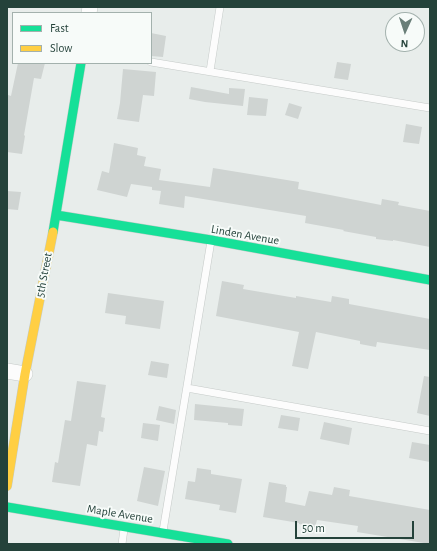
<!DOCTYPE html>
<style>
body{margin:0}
#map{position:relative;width:437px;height:551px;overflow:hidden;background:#e8edeb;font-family:"Alegreya Sans",sans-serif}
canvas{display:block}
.frame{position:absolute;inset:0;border:8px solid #24423a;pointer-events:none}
.legend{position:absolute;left:12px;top:12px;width:140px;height:52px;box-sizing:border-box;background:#f7fbf9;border:1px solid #a3b1ad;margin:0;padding:5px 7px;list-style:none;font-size:12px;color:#24423a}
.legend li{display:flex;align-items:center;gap:8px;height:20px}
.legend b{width:20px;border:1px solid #a3b1ad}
.north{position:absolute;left:385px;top:12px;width:40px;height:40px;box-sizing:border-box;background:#f7fbf9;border:1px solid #a3b1ad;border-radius:50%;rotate:183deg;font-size:11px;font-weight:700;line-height:16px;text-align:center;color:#24423a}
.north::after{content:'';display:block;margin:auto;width:14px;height:18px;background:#697e78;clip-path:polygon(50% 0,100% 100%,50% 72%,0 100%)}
.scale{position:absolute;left:295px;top:521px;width:119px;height:18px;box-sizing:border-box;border:2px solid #24423a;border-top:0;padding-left:5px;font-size:12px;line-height:14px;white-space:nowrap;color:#24423a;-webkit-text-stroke:3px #f7fbf9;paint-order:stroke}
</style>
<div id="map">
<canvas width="437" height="551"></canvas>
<div class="frame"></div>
<ul class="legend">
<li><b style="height:5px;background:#16e098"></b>Fast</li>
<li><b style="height:5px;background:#ffcf43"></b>Slow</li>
</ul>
<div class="north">N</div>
<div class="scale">50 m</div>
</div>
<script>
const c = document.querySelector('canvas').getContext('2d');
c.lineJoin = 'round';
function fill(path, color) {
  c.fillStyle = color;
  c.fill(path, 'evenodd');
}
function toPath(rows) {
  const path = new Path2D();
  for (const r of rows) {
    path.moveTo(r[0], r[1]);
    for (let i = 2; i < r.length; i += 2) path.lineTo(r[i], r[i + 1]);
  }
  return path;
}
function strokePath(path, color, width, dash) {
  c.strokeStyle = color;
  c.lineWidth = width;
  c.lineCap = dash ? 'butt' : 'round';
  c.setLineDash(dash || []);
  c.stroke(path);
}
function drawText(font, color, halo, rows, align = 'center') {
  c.font = font + ' "Alegreya Sans",sans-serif';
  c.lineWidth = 4;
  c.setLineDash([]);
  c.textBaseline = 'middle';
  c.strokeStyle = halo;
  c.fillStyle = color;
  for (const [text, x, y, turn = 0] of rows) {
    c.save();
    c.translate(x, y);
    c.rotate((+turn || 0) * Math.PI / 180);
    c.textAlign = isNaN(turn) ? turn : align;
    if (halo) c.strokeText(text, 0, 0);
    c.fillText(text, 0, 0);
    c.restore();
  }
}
fill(toPath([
 [151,33,166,36,163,57,151,56],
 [337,62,351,64,348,80,334,78],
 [18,63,45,63,41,79,34,78,24,135,25,136,22,154,7,152,7,103,8,95,11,96],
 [123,69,156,72,154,96,143,95,139,122,117,119,120,103],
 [191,87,229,94,229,88,245,89,243,106,205,102,189,99],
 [249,97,268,99,266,116,247,115],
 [289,103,302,107,298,119,285,115],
 [406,124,422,127,419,144,403,142],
 [114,143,138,148,137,155,146,157,144,166,161,169,159,180,210,187,213,168,299,182,298,189,330,195,381,205,382,199,399,202,398,205,430,211,430,247,393,240,393,241,376,239,376,237,343,231,344,230,305,223,306,216,185,196,184,208,159,204,161,191,152,190,152,187,131,184,127,197,97,190,102,171,109,173],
 [7,191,21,192,18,210,7,209],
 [222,281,244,285,243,289,296,298,296,296,331,302,332,296,349,299,349,304,430,319,430,350,377,342,376,347,360,344,360,341,316,332,308,369,292,366,299,332,216,316],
 [108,293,164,301,160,329,125,324,126,316,105,313],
 [151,361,169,364,167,378,148,375],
 [424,376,430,377,430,416,417,413],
 [77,381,106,385,101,417,105,418,103,432,99,431,97,446,87,444,80,486,52,482,55,462,58,463,65,420,71,421],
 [195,404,244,409,242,426,228,425,228,423,194,420],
 [159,406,176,410,174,424,156,420],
 [281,415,300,418,298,431,278,428],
 [324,422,352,428,349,445,320,439],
 [143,423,160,425,158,441,141,438],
 [412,442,430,445,430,462,409,458],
 [144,467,165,471,158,506,137,501],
 [197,468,211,470,211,474,242,479,236,513,219,510,220,505,185,499,188,481,195,482],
 [269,482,286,485,286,487,287,487,285,502,305,506,309,491,332,495,334,487,350,490,349,496,430,510,430,544,357,532,358,526,317,520,315,527,299,524,299,523,263,517]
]), '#cfd4d2');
const lane = toPath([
 [151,62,430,108],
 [210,71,220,7],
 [187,388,430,431],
 [163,531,211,241],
 [122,544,124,529]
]);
const street = toPath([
 [89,13,90,7],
 [7,371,25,374]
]);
const fast = toPath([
 [56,215,211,240,430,280],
 [53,232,81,63],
 [7,507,228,544]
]);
const slow = toPath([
 [7,486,25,374,53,232]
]);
strokePath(lane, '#c5cac8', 8);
strokePath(street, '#c5cac8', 16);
strokePath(fast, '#c3cbc8', 10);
strokePath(slow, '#c3cbc8', 10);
strokePath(lane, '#fcfcfc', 7);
strokePath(street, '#fcfcfc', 15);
strokePath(fast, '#16e098', 9);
strokePath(slow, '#ffcf43', 9);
drawText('12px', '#24423a', '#f7fbf9', [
 ["Linden Avenue",245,235,10],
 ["5th Street",44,275,-79],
 ["Maple Avenue",120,514,9]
]);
</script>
